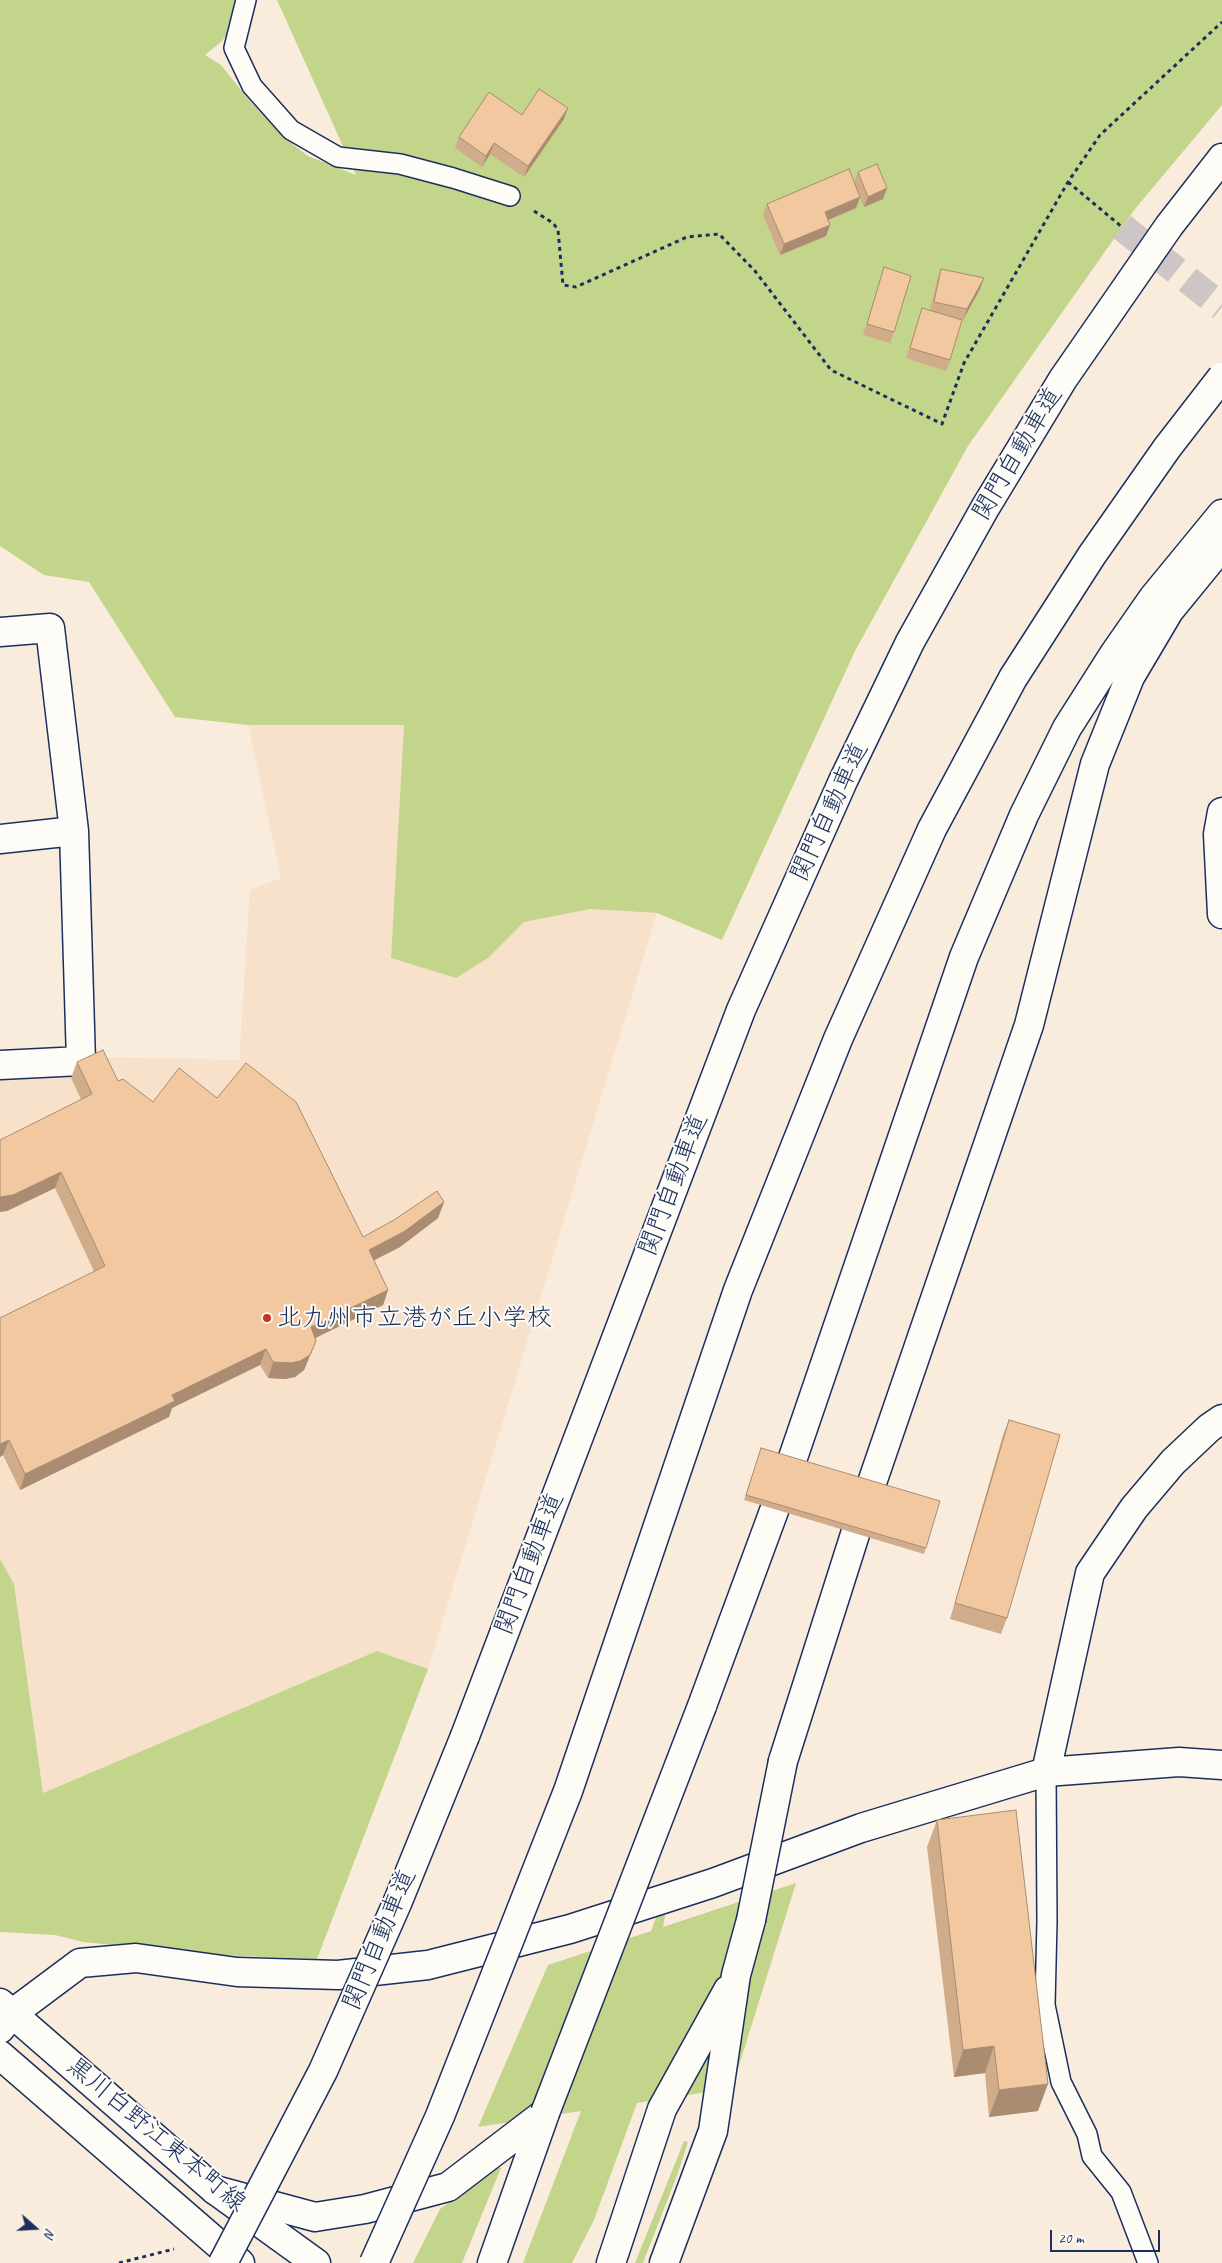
<!DOCTYPE html>
<meta charset="utf-8">
<style>
body{margin:0}
#map{position:relative;width:1222px;height:2263px;overflow:hidden;background:#faecdd;font-family:Caveat,sans-serif}
canvas{display:block}
.north{position:absolute;left:10px;top:2203px;width:50px;height:50px;-webkit-text-stroke:4px #fdfcf7;paint-order:stroke;rotate:109deg;font-size:14px;font-weight:700;line-height:20px;text-align:center;color:#1b2f5e}
.north::after{content:'';display:block;margin:auto;width:18px;height:22px;background:#1b2f5e;clip-path:polygon(50% 0,100% 100%,50% 72%,0 100%)}
.scale{position:absolute;left:1050px;top:2230px;width:110px;height:22px;box-sizing:border-box;border:2px solid #1b2f5e;border-top:0;padding-left:6px;font-size:15px;line-height:18px;white-space:nowrap;color:#1b2f5e;-webkit-text-stroke:4px #fdfcf7;paint-order:stroke}
</style>
<div id="map">
<canvas width="1222" height="2263"></canvas>
<div class="north">N</div>
<div class="scale">20 m</div>
</div>
<script>
const c = document.querySelector('canvas').getContext('2d');
c.lineJoin = 'round';
function fill(path, color) {
  c.fillStyle = color;
  c.fill(path, 'evenodd');
}
function toPath(rows) {
  const path = new Path2D();
  for (const r of rows) {
    path.moveTo(r[0], r[1]);
    for (let i = 2; i < r.length; i += 2) path.lineTo(r[i], r[i + 1]);
  }
  return path;
}
function strokePath(path, color, width, dash) {
  c.strokeStyle = color;
  c.lineWidth = width;
  c.lineCap = dash ? 'butt' : 'round';
  c.setLineDash(dash || []);
  c.stroke(path);
}
function drawText(font, color, halo, rows, align = 'center') {
  c.font = font + ' Caveat,"Klee One",sans-serif';
  c.lineWidth = 4;
  c.setLineDash([]);
  c.textBaseline = 'middle';
  c.strokeStyle = halo;
  c.fillStyle = color;
  for (const [text, x, y, turn = 0] of rows) {
    c.save();
    c.translate(x, y);
    c.rotate((+turn || 0) * Math.PI / 180);
    c.textAlign = isNaN(turn) ? turn : align;
    if (halo) c.strokeText(text, 0, 0);
    c.fillText(text, 0, 0);
    c.restore();
  }
}
fill(toPath([
 [248,725,404,725,391,958,488,958,524,922,591,909,657,913,428,1669,377,1651,43,1793,14,1584,0,1559,0,1077,102,1057,239,1060,250,890,281,878]
]), '#f8e1cb');
fill(toPath([
 [0,0,237,0,232,27,222,41,205,55,221,65,249,100,283,137,308,156,356,175,277,0,1222,0,1222,105,1135,209,968,446,855,651,722,940,657,913,591,909,524,922,488,958,456,978,391,958,404,725,248,725,175,717,89,582,44,575,0,546],
 [0,1559,14,1584,43,1793,377,1651,428,1669,317,1959,217,1955,83,1942,55,1935,0,1932],
 [796,1883,732,2088,637,2103,594,2220,572,2263,523,2263,581,2111,478,2127,548,1965,651,1931,664,1897,668,1899,663,1927],
 [684,2141,688,2142,678,2173,643,2263,635,2263],
 [494,2166,501,2168,462,2263,413,2263,440,2209,479,2182]
]), '#c2d58a');
strokePath(toPath([
 [1122,227,1222,307]
]), '#cdc6c4', 28, [28, 14]);
const lane = toPath([
 [246,0,234,48,252,86,291,130,338,157,400,164,453,178,510,196],
 [1046,1772,1047,1921,1045,2005,1061,2082,1087,2134,1092,2156,1121,2192,1148,2263]
]);
const street = toPath([
 [0,632,50,628,74,831,81,1061,0,1065],
 [1222,812,1218,834,1222,914],
 [0,839,74,831],
 [1046,1772,1090,1573,1134,1508,1173,1462,1209,1428,1222,1419],
 [0,2029,13,2013,80,1963,136,1958,237,1972,338,1975,428,1965,570,1929,713,1883,861,1828,1046,1772,1179,1762,1222,1765]
]);
const primary = toPath([
 [0,2003,215,2190,316,2263],
 [0,2055,240,2263]
]);
const highway = toPath([
 [702,1706,785,1481,964,957,1024,815,1067,728,1114,654,1153,598,1222,514],
 [465,1736,741,1010,843,781,910,642,985,508,1063,379,1169,226,1222,158],
 [783,1761,864,1506,1029,1025,1095,764,1130,677,1169,611,1222,546],
 [215,2190,315,2217,365,2209,448,2187,545,2113],
 [492,2263,545,2113],
 [611,2263,662,2109,728,1990],
 [664,2263,713,2131,736,1975,751,1920]
]);
strokePath(lane, '#1b2f5e', 22);
strokePath(street, '#1b2f5e', 31);
strokePath(primary, '#1b2f5e', 31);
strokePath(highway, '#1b2f5e', 31);
strokePath(toPath([
 [1068,182,1122,227],
 [534,211,553,223,558,230,563,285,576,287,687,237,719,234,755,271,831,370,942,424,964,363,1068,182,1100,135,1222,22],
 [119,2263,174,2249]
]), '#1b2f5e', 3, [4, 4]);
strokePath(lane, '#fdfcf7', 19);
strokePath(street, '#fdfcf7', 28);
strokePath(primary, '#fdfcf7', 28);
strokePath(highway, '#fdfcf7', 28);
const highwayBridge = toPath([
 [751,1920,783,1761],
 [545,2113,702,1706],
 [223,2263,323,2071,398,1901,465,1736],
 [374,2263,440,2116,568,1791,738,1290,838,1039,932,829,1013,678,1092,555,1167,448,1222,377]
]);
strokePath(highwayBridge, '#1b2f5e', 31, []);
strokePath(highwayBridge, '#fdfcf7', 28);
fill(toPath([
 [522,115,564,119,524,177,490,154,482,167,455,148,459,137],
 [858,172,887,188,883,199,864,207,860,198,856,208,828,220,830,225,826,236,780,255,763,215,767,204,854,183],
 [884,267,894,332,890,343,863,335],
 [941,269,984,278,980,289,963,320,961,320,950,360,946,371,906,358,922,308,930,310,937,280],
 [77,1062,118,1081,153,1102,363,1237,444,1202,438,1218,400,1247,374,1260,388,1290,383,1305,315,1338,316,1341,304,1370,295,1377,285,1379,268,1378,260,1365,172,1408,169,1417,20,1490,3,1455,0,1457,94,1271,55,1188,7,1211,81,1099,71,1078],
 [1009,1420,1007,1618,1001,1634,950,1619,1003,1435],
 [759,1454,926,1548,924,1554,744,1500],
 [937,1820,1038,2111,989,2117,985,2073,954,2077,927,1847]
]), '#d0ac8a');
fill(toPath([
 [568,108,564,119,524,177,528,166],
 [494,143,490,154,482,167,486,156],
 [887,188,883,199,864,207,868,197],
 [860,197,856,208,821,223,825,212],
 [830,225,826,236,780,255,784,244],
 [984,278,980,289,963,320,967,309],
 [61,1172,55,1188,7,1211,0,1212,0,1197],
 [444,1202,438,1218,400,1247,363,1266,369,1250],
 [388,1290,383,1305,305,1343,311,1327],
 [316,1341,304,1370,295,1377,285,1379,268,1378,273,1362],
 [266,1349,260,1365,172,1408,169,1417,20,1490,25,1474,172,1395],
 [9,1440,3,1455,0,1457,0,1444],
 [994,2046,985,2073,954,2077,963,2050],
 [1048,2084,1038,2111,989,2117,999,2090]
]), '#a98c71');
const building = toPath([
 [539,89,568,108,528,166,494,143,486,156,459,137,489,92,522,115,539,89],
 [877,164,887,188,868,197,858,172,877,164],
 [849,169,860,197,825,212,830,225,784,244,767,204,849,169],
 [884,267,911,276,894,332,867,324,884,267],
 [941,269,984,278,967,309,934,302,941,269],
 [922,308,962,320,950,360,910,348,922,308],
 [103,1050,118,1081,123,1079,153,1102,179,1068,217,1098,246,1063,296,1102,363,1237,394,1220,437,1191,444,1202,405,1231,369,1250,388,1290,311,1327,316,1341,310,1355,300,1361,291,1363,273,1362,266,1349,172,1395,175,1401,25,1474,9,1440,0,1444,0,1318,105,1266,61,1172,13,1195,0,1197,0,1140,92,1094,77,1062,103,1050],
 [1009,1420,1060,1435,1007,1618,955,1603,1009,1420],
 [761,1448,940,1501,926,1548,746,1495,761,1448],
 [1016,1810,1048,2084,999,2090,994,2046,963,2050,937,1820,1016,1810]
]);
fill(building, '#f2c8a1');
strokePath(building, '#a98c71', 1);
for (const [x, y, r, color] of [
 [267,1318,5,"#c8321e"]
]) {
  const dot = new Path2D();
  dot.arc(x, y, r, 0, 2 * Math.PI);
  c.fillStyle = color;
  c.fill(dot);
  strokePath(dot, '#fdfcf7', 2);
}
drawText('25px', '#1b2f5e', '#fdfcf7', [
 ["関門自動車道",1018,454,-59],
 ["関門自動車道",830,812,-65],
 ["関門自動車道",674,1185,-69],
 ["関門自動車道",530,1564,-69],
 ["関門自動車道",380,1940,-67],
 ["黒川白野江東本町線",156,2135,40]
]);
drawText('25px', '#1b2f5e', '#fdfcf7', [
 ["北九州市立港が丘小学校",277,1318]
], 'left');
</script>
